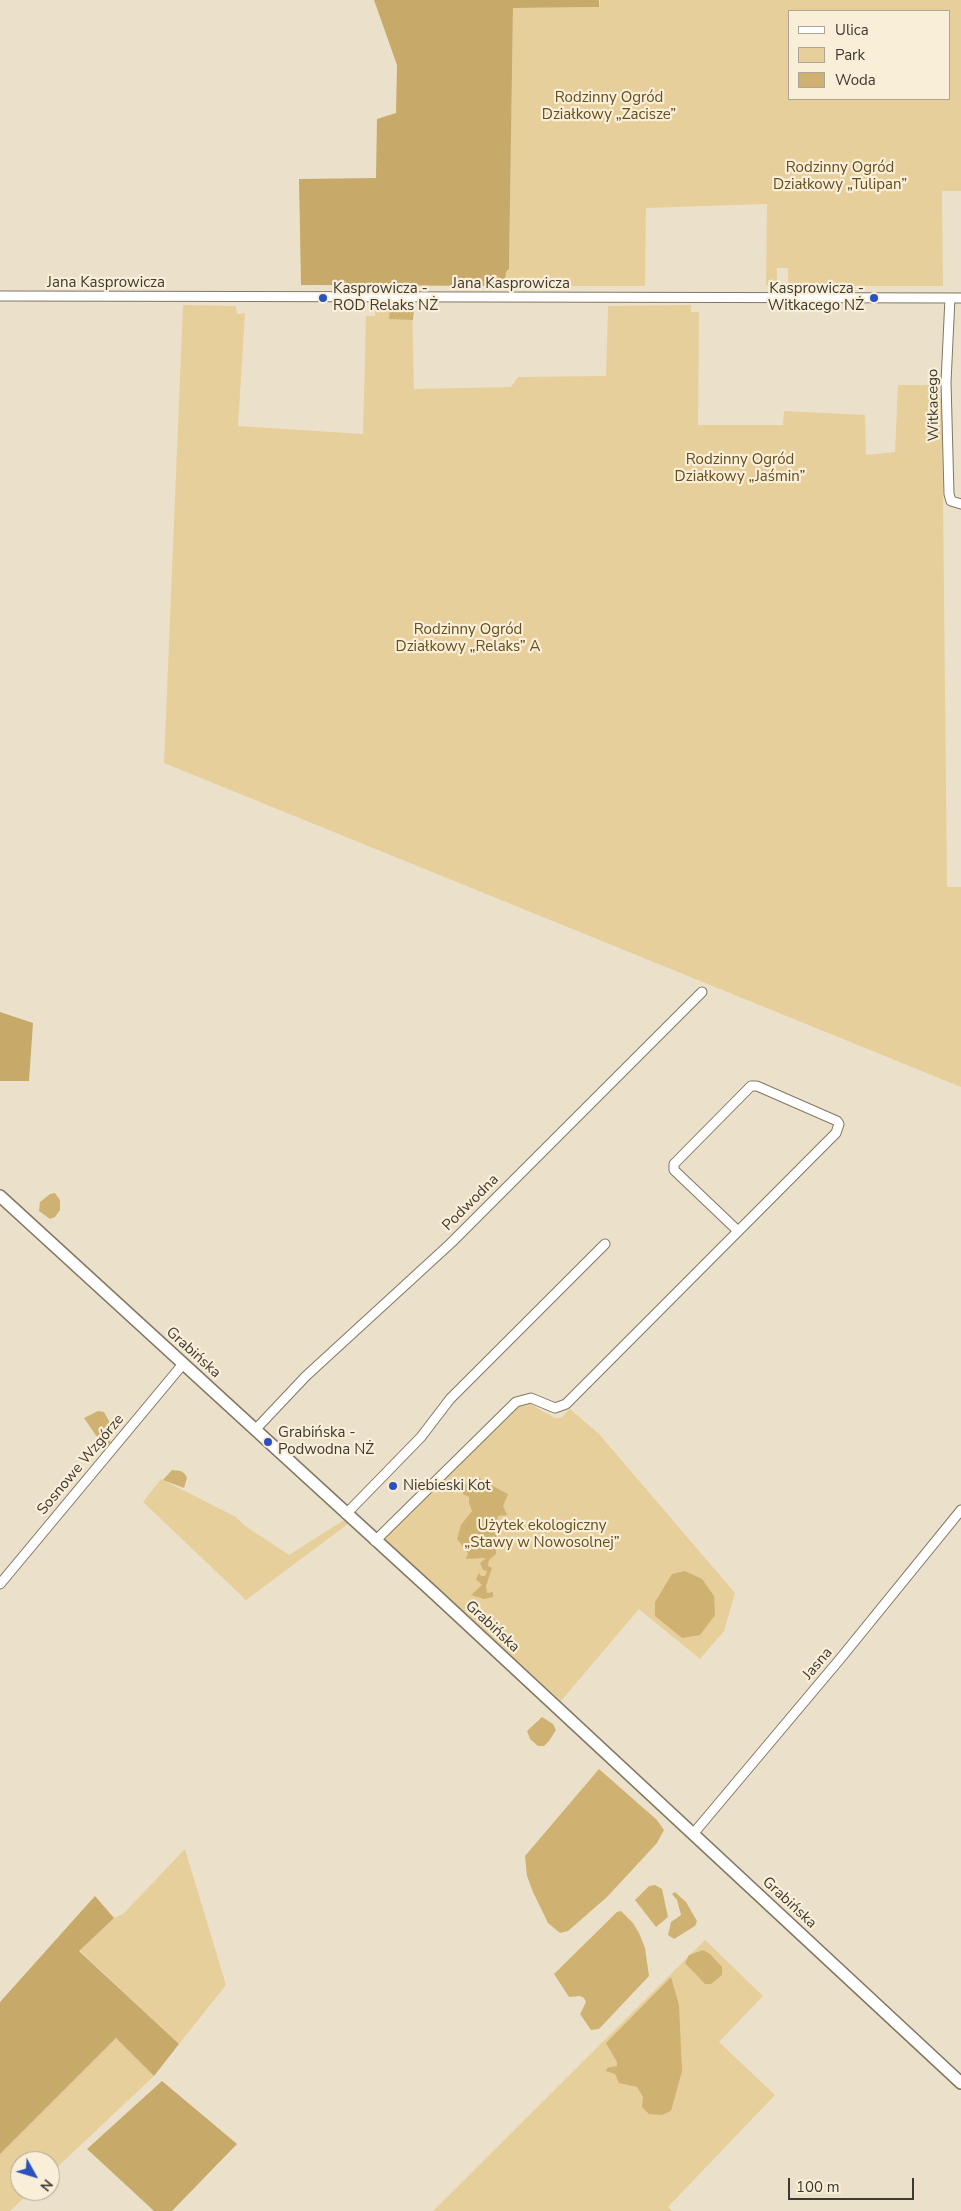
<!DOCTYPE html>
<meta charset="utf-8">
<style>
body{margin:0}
#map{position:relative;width:961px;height:2211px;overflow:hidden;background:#ebe1ca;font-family:"Nunito Sans",sans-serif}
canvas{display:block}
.legend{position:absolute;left:788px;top:10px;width:162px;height:90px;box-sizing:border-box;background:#f9eed7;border:1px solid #aea695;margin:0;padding:6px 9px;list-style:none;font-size:15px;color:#3e3a31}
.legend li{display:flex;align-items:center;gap:10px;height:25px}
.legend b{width:25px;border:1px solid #aea695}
.north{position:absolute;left:10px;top:2151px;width:50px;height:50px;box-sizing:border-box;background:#f9eed7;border:1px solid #aea695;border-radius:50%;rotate:129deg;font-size:14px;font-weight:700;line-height:20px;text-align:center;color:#3e3a31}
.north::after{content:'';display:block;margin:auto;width:18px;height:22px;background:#2b51c0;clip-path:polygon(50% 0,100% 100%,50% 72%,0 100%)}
.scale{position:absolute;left:788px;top:2178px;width:126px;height:22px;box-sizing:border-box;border:2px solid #3e3a31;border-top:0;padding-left:6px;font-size:15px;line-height:18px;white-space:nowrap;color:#3e3a31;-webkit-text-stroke:4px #f9eed7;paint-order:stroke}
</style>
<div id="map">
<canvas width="961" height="2211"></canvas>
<ul class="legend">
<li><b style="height:6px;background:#fff"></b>Ulica</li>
<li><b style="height:14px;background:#e7cf9b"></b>Park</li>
<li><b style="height:14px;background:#cfb271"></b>Woda</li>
</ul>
<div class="north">N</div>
<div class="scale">100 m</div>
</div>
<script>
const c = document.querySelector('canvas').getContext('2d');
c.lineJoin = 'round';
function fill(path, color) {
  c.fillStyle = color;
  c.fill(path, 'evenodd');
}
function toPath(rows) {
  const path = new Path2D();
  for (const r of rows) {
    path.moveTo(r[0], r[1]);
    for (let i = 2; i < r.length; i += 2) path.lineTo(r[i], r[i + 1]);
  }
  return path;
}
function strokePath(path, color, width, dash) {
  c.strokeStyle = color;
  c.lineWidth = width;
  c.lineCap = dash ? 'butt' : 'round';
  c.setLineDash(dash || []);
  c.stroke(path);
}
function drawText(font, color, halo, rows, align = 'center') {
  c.font = font + ' "Nunito Sans",sans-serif';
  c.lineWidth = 4.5;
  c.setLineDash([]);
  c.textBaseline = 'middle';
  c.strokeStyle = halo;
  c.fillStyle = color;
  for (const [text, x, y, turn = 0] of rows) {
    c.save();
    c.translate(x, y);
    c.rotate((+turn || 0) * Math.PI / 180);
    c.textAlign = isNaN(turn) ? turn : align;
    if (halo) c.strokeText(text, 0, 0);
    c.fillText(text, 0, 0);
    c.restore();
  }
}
fill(toPath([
 [600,0,961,0,961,191,942,191,943,286,788,286,788,268,777,268,777,285,766,285,767,204,646,208,645,286,505,286,506,272,509,269,513,8,599,7],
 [790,11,950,11,950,99,790,99],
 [375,304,412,304,414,389,511,387,518,377,606,376,608,306,691,305,691,312,699,312,698,425,783,425,784,411,865,415,866,455,895,452,898,385,937,385,938,399,942,398,947,887,961,887,961,1087,164,763,183,305,236,306,237,314,245,313,238,426,363,434,366,316,375,316],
 [530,1404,555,1418,561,1418,570,1409,599,1434,735,1593,724,1631,700,1659,639,1609,561,1701,384,1539,515,1407],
 [161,1479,236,1517,245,1526,289,1555,344,1520,348,1524,246,1600,143,1502],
 [185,1849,226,1985,179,2044,79,1950,114,1918,123,1914],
 [705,1940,763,1996,719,2042,775,2095,668,2207,672,2211,433,2211],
 [116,2038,154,2076,50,2174,50,2161,20,2161,20,2191,31,2191,10,2211,0,2211,0,2154]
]), '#e7cf9b');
fill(toPath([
 [374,0,599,0,599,7,513,8,509,269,506,272,505,286,301,285,299,179,376,178,377,119,396,113,397,65],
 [0,1012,33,1023,29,1081,0,1081],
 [95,1896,114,1918,79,1951,179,2044,154,2076,116,2038,0,2154,0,2002],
 [162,2081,237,2144,172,2211,154,2211,87,2149]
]), '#c7aa6a');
fill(toPath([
 [390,309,414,310,413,320,389,319],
 [55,1193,60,1200,60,1210,55,1217,50,1219,39,1211,40,1202,50,1194],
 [98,1411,104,1412,114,1430,106,1437,111,1442,109,1444,97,1437,84,1418],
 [172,1470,181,1471,185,1474,187,1478,184,1488,163,1480],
 [479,1477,483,1481,508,1494,503,1506,507,1515,498,1516,496,1531,496,1554,489,1560,488,1566,492,1568,486,1586,487,1593,493,1592,493,1597,484,1599,471,1595,482,1585,476,1579,479,1573,481,1576,485,1576,487,1571,483,1570,480,1563,486,1558,466,1559,468,1553,457,1539,461,1525,472,1511,469,1503,469,1497,463,1494,463,1487,470,1479],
 [685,1571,702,1579,714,1596,715,1615,700,1635,682,1638,655,1616,655,1602,672,1574],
 [542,1717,553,1724,556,1730,549,1741,544,1746,538,1746,530,1739,527,1731],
 [599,1769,657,1820,664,1830,657,1843,607,1897,568,1931,560,1933,548,1923,533,1892,527,1876,525,1856],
 [655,1885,662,1889,668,1917,656,1927,635,1900,649,1886],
 [675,1892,686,1902,697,1921,695,1926,674,1939,668,1935,671,1922,681,1915,677,1900,672,1894],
 [621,1911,633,1923,639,1933,645,1948,649,1976,599,2029,591,2030,580,2014,586,2002,584,1998,580,1996,569,1997,554,1974,617,1912],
 [703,1950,710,1954,722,1967,722,1975,711,1984,705,1984,685,1963,689,1955],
 [671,1977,679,2005,682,2071,671,2111,662,2115,649,2114,642,2107,643,2097,637,2087,619,2083,615,2074,606,2071,607,2068,617,2066,617,2062,606,2043]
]), '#cfb271');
const street = toPath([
 [0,296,961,298],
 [950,298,946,382,949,494,951,501,961,504],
 [255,1430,306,1376,451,1243,702,992],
 [346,1514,421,1437,450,1399,605,1244],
 [375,1541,516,1402,531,1398,555,1408,566,1404,836,1133,839,1124,837,1121,757,1086,751,1086,674,1164,674,1170,738,1231],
 [0,1584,183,1364],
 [693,1834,840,1659,961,1510]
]);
const secondary = toPath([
 [0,1196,436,1595,961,2083]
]);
strokePath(street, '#817763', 11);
strokePath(secondary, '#817763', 14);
strokePath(street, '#fff', 9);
strokePath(secondary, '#fff', 11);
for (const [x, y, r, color] of [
 [323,298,5,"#2b51c0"],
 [874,298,5,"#2b51c0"],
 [268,1442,5,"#2b51c0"],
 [393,1486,5,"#2b51c0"]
]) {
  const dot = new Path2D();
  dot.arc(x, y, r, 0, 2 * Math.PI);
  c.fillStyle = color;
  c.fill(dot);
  strokePath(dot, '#f9eed7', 2);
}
drawText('15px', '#634e1d', '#f9eed7', [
 ["Rodzinny Ogród",609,98],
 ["Działkowy „Zacisze”",609,115],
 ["Rodzinny Ogród",840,168],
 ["Działkowy „Tulipan”",840,185],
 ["Rodzinny Ogród",740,460],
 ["Działkowy „Jaśmin”",740,477],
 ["Rodzinny Ogród",468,630],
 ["Działkowy „Relaks” A",468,647],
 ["Użytek ekologiczny",542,1526],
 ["„Stawy w Nowosolnej”",542,1543]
]);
drawText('15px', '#3e3a31', '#f9eed7', [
 ["Jana Kasprowicza",106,283],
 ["Jana Kasprowicza",511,284],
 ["Witkacego",934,405,-91],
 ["Podwodna",471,1203,-45],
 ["Grabińska",193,1353,42],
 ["Sosnowe Wzgórze",81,1465,-50],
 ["Grabińska",492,1627,43],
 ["Jasna",818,1664,-50],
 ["Grabińska",789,1903,43]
]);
drawText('15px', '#3e3a31', '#f9eed7', [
 ["Kasprowicza -",333,289],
 ["ROD Relaks NŻ",333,306],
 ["Kasprowicza -",864,289,"right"],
 ["Witkacego NŻ",864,306,"right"],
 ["Grabińska -",278,1433],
 ["Podwodna NŻ",278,1450],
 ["Niebieski Kot",403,1486]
], 'left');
</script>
